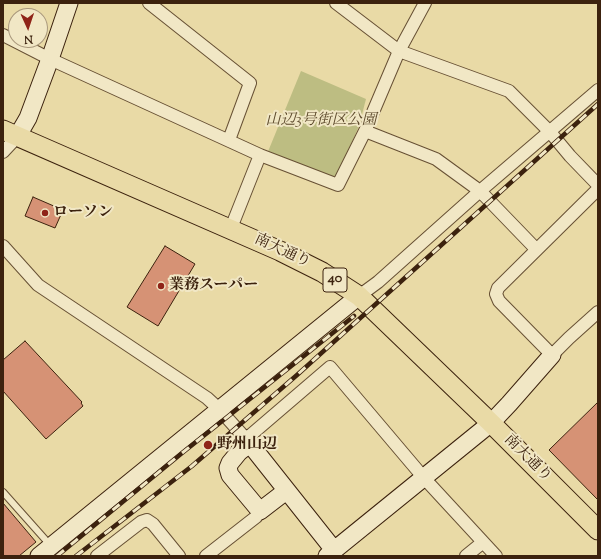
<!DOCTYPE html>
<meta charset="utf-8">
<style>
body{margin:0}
#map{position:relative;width:601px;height:559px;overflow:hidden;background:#e9daa6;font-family:"Sorts Mill Goudy",serif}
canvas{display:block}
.frame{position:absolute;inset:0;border:4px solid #3c220e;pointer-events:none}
.north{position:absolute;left:8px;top:8px;width:40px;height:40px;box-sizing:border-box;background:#f1e7c5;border:1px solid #a9987c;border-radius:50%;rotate:177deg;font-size:11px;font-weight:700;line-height:16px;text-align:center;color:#3c220e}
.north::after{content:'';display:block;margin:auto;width:14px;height:18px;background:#8f2418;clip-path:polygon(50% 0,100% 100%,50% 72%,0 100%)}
</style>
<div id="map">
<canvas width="601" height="559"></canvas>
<div class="frame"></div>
<div class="north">N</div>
</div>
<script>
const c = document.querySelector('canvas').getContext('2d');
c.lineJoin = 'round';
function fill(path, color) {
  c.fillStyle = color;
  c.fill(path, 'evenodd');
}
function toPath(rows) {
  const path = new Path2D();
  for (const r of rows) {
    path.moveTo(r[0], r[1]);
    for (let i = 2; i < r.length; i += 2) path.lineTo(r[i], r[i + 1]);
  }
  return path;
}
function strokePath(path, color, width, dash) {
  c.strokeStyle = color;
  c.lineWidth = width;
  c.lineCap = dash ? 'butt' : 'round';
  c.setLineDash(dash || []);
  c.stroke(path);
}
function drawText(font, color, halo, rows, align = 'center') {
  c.font = font + ' "Sorts Mill Goudy","Noto Serif JP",serif';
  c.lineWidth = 4;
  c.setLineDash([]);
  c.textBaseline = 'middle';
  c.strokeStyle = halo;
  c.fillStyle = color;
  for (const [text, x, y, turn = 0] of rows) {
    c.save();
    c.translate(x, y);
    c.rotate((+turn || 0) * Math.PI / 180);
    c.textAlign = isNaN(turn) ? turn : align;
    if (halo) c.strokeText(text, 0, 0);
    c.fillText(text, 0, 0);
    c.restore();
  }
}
fill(toPath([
 [301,71,366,99,359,126,336,179,267,154]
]), '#bdbd82');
const building = toPath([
 [33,197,63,210,55,228,25,216,33,197],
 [165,246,195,264,158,326,127,307,165,246],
 [25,341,82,402,81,403,83,406,46,439,3,391,3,360,25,341],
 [598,402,598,500,549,450,598,402],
 [3,503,36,542,19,556,3,556,3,503]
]);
fill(building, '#d69275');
strokePath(building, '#3c220e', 1);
const lane = toPath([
 [3,492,51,546]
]);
const street = toPath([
 [149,3,250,83,229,140],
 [336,3,399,51,365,131,436,159,480,191,536,249],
 [425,3,399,51,509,91,550,132,570,156,598,185],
 [3,35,50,59,260,155],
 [3,152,17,137],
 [598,189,498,288,496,294,499,301,552,355,569,338,598,312],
 [231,228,260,155,338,185,365,131],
 [3,246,38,285,207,398,219,409,246,439,330,367,424,478,496,556],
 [359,296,378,282,480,191,598,90],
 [97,556,141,522,147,520,153,524,179,556],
 [206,556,256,517,260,511],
 [466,556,482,543]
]);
const secondary = toPath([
 [17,137,28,118,50,59,69,3],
 [246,439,334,550],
 [249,444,239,452,230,463,228,468,230,475,260,511,286,491],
 [39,556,359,296],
 [327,556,491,423,509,404,552,355]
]);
const primary = toPath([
 [3,130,280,251,322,272,359,296,491,423,598,530]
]);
strokePath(lane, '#675034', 8);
strokePath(street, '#675034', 14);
strokePath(secondary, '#3c220e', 19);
strokePath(primary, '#3c220e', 21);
strokePath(lane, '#f1e7c5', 6);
strokePath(street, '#f1e7c5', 12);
strokePath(secondary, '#f1e7c5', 17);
strokePath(primary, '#e9daa6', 19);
const rail = toPath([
 [57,556,182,453,354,316],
 [76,556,192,466,297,375,598,104]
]);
strokePath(rail, '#3c220e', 4.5);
strokePath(rail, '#f1e7c5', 3, [9]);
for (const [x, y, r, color] of [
 [45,213,4,"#8f2418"],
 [161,286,4,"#8f2418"],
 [208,445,5,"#8f2418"]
]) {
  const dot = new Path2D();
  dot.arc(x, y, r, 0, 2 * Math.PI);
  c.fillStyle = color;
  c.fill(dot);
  strokePath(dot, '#f1e7c5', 1.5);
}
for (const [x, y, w] of [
 [335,280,24]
]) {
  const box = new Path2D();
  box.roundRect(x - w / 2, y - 12, w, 24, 3);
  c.fillStyle = '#f1e7c5';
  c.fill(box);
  strokePath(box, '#3c220e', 1);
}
drawText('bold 14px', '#3c220e', null, [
 ["40",335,280]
]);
drawText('italic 15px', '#5c492b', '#f1e7c5', [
 ["山辺3号街区公園",321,121]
]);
drawText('bold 15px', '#3c220e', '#f1e7c5', [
 ["ローソン",53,213],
 ["業務スーパー",169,286],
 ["野州山辺",217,445]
], 'left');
drawText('15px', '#3c220e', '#f1e7c5', [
 ["南大通り",282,252,25],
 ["南大通り",527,459,45]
]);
</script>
